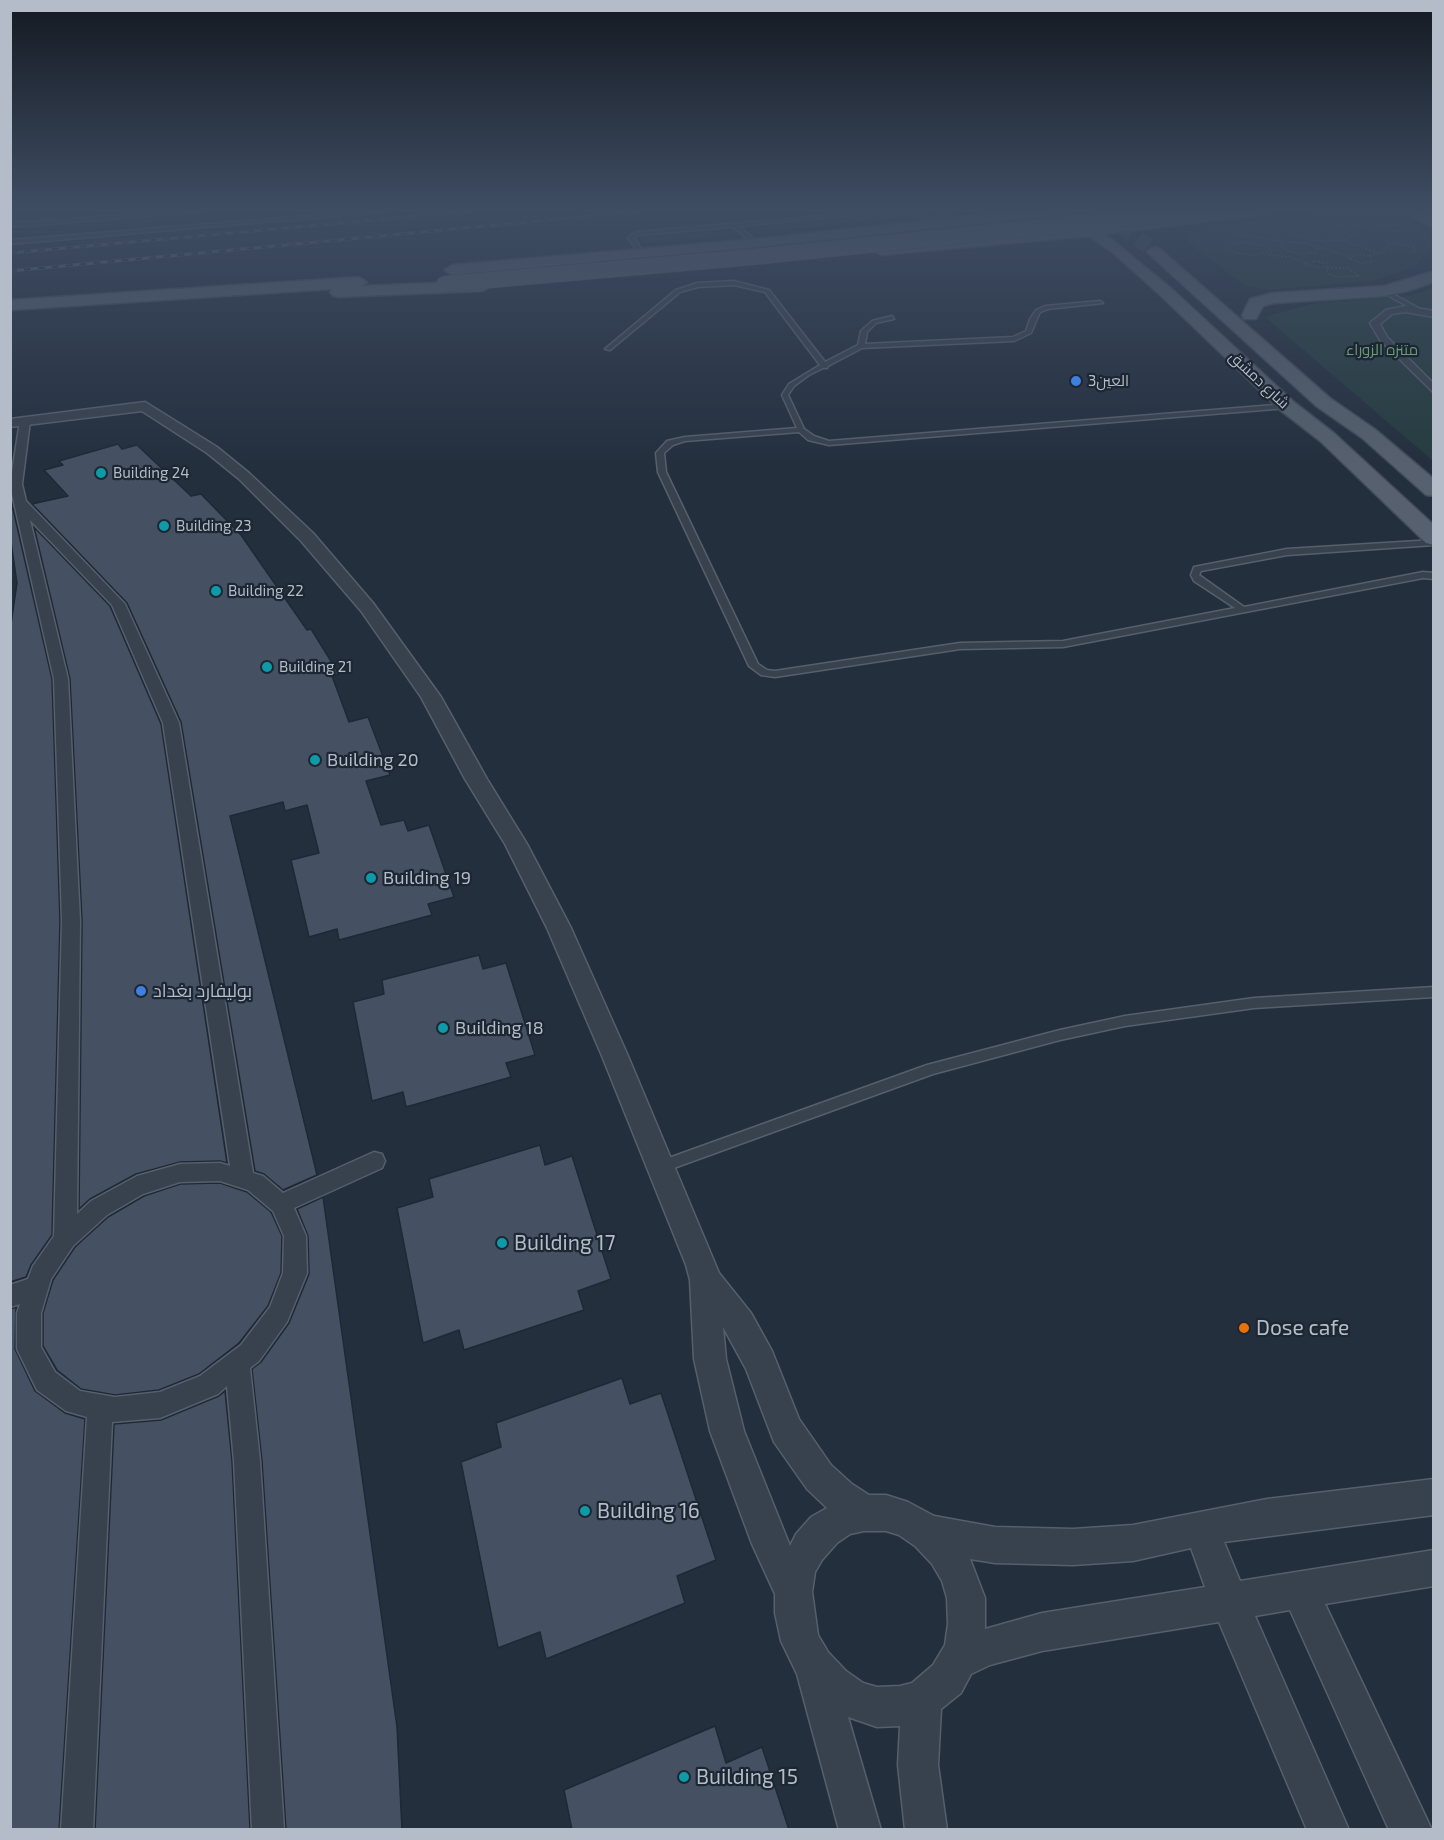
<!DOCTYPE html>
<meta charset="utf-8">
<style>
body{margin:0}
#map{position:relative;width:1444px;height:1840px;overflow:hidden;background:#242f3e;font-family:"Exo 2",sans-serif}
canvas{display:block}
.frame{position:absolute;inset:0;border:12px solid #b4bcc9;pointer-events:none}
</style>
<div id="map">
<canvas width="1444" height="1840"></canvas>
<div class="frame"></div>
</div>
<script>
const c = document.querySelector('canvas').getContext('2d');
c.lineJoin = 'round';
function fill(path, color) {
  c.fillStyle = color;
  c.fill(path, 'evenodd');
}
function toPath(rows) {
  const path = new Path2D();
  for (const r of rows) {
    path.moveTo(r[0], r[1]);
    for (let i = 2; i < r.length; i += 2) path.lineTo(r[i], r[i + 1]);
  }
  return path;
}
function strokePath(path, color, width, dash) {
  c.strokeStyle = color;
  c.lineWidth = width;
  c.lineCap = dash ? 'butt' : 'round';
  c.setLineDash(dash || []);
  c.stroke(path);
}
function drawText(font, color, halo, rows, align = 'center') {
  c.font = font + ' "Exo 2",Cairo,sans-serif';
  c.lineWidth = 4.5;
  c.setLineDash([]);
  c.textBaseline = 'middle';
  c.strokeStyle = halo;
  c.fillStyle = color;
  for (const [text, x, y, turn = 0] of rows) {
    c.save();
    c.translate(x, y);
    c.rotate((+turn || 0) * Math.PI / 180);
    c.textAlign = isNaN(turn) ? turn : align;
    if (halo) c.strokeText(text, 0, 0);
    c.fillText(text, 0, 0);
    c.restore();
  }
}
fill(toPath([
 [1362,210,1393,210,1407,216,1430,236,1432,246,1415,267,1372,281,1269,290,1245,286,1187,241,1187,238,1207,227,1220,225],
 [905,213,908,216,765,232,758,226],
 [680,226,687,234,725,231,729,235,644,243,635,230],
 [1433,288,1433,461,1265,317,1311,304,1409,296]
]), '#263c3f');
const building = toPath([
 [118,444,122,449,137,445,191,496,201,494,241,535,307,630,311,629,339,674,332,676,349,722,368,717,390,775,366,781,381,825,404,820,408,831,429,825,454,897,428,904,432,915,339,940,337,929,309,937,291,860,319,853,307,805,285,811,283,802,230,816,317,1175,283,1190,264,1174,255,1171,181,722,127,603,32,504,68,496,44,470,63,465,59,461,118,444],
 [10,509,13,509,52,679,60,921,52,1235,31,1265,26,1277,10,1282,10,631,17,583,10,535,10,509],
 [34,527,110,606,161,724,227,1163,220,1161,180,1162,136,1174,90,1199,79,1209,82,921,70,679,34,527],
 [479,955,483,969,506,963,535,1055,506,1063,511,1077,406,1107,403,1092,372,1101,353,1002,384,994,382,980,479,955],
 [540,1145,545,1165,572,1156,611,1279,578,1291,584,1310,464,1350,459,1330,423,1343,397,1208,433,1197,429,1179,540,1145],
 [220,1183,247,1192,271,1212,282,1236,281,1273,268,1306,239,1343,199,1374,159,1390,115,1395,81,1389,57,1370,43,1346,43,1313,53,1280,75,1247,108,1217,144,1196,180,1184,220,1183],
 [323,1197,397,1727,402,1830,286,1830,262,1461,252,1369,261,1362,289,1323,309,1274,308,1236,297,1209,323,1197],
 [16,1307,15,1349,35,1391,65,1413,85,1419,59,1830,10,1830,10,1309,16,1307],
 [622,1378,630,1404,661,1393,716,1560,677,1576,685,1603,546,1659,540,1632,498,1648,461,1462,501,1447,496,1423,622,1378],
 [225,1391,232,1461,250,1830,95,1830,114,1424,161,1420,219,1396,225,1391],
 [715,1726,726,1763,762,1747,789,1830,572,1830,564,1790,715,1726]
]);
fill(building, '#455162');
strokePath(building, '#1f2835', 1.5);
strokePath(toPath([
 [1100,210,1148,246]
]), '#3a4453', 16, [16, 8]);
const service = toPath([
 [200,210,221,210,10,227,10,223,200,210],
 [383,210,402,210,10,244,10,240,383,210],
 [890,210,908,210,739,226,757,242,755,245,733,227,637,235,634,238,645,254,642,256,628,238,636,232,890,210],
 [912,210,917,210,936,224,931,225,912,210],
 [936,210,941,210,957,221,952,222,936,210],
 [734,281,769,290,825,362,858,345,861,331,872,321,892,316,894,319,876,323,867,332,865,344,1013,337,1026,331,1030,319,1036,310,1045,306,1100,301,1103,303,1048,309,1040,312,1031,333,1014,341,862,348,828,366,827,368,823,368,809,375,794,386,788,395,804,429,814,436,829,441,1287,404,1291,406,1287,408,829,445,808,440,799,432,685,441,673,445,664,453,666,472,758,664,767,670,775,671,960,643,1063,641,1235,608,1194,581,1191,575,1194,567,1287,549,1434,540,1434,545,1287,555,1201,571,1199,575,1244,607,1423,572,1434,573,1434,579,1423,578,1063,647,960,649,775,677,761,675,749,666,658,472,656,453,667,441,685,437,797,428,782,395,789,384,820,365,765,292,734,285,698,287,680,292,610,350,605,349,676,290,697,283,734,281],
 [1384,289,1420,309,1421,310,1416,311,1382,292,1384,289],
 [1434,987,1434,997,1254,1008,1125,1026,1060,1040,933,1074,660,1173,655,1171,653,1167,655,1163,927,1065,1060,1030,1125,1016,1254,998,1434,987]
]);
const pedestrian = toPath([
 [1405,306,1434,311,1434,317,1405,312,1392,314,1380,324,1387,337,1434,384,1434,393,1380,340,1370,323,1386,310,1405,306],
 [25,418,30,421,22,484,26,501,125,604,179,723,253,1173,263,1176,283,1193,374,1152,382,1154,385,1161,382,1168,294,1208,306,1236,307,1273,287,1322,259,1361,250,1368,260,1461,284,1830,252,1830,234,1461,227,1386,218,1394,160,1418,112,1422,93,1830,61,1830,87,1417,66,1411,37,1390,17,1349,17,1313,20,1304,10,1307,10,1285,28,1279,33,1266,54,1236,62,921,54,679,10,485,20,421,25,418],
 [30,520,112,605,163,723,230,1166,220,1163,180,1164,137,1176,91,1201,77,1214,80,921,68,679,30,520],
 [220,1181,248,1190,273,1211,284,1236,283,1273,270,1307,241,1345,200,1376,160,1392,115,1397,80,1391,55,1372,41,1347,41,1313,51,1279,73,1246,107,1215,143,1194,180,1182,220,1181]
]);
const minor = toPath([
 [145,402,217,447,249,473,313,533,373,603,441,697,487,779,527,844,571,928,628,1056,719,1273,751,1313,772,1351,799,1419,831,1465,852,1484,869,1495,886,1495,908,1502,934,1516,995,1527,1073,1529,1133,1525,1267,1499,1434,1479,1434,1515,1224,1542,1240,1581,1434,1550,1434,1586,1325,1604,1432,1830,1389,1830,1290,1610,1255,1616,1349,1830,1307,1830,1219,1622,1042,1651,990,1665,971,1674,961,1693,941,1709,938,1765,947,1830,905,1830,898,1765,900,1726,877,1727,848,1717,881,1830,839,1830,797,1674,781,1641,775,1613,775,1594,752,1544,710,1431,694,1359,690,1280,686,1265,602,1056,547,928,505,844,465,779,421,697,361,611,301,541,239,479,207,453,142,411,10,427,10,419,145,402],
 [723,1327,746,1369,774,1442,807,1489,827,1508,811,1517,796,1534,790,1546,744,1431,726,1359,723,1327],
 [864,1531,886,1531,899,1535,915,1546,932,1564,942,1581,947,1598,948,1624,945,1645,933,1665,912,1683,900,1686,877,1687,863,1683,846,1671,828,1652,818,1635,812,1592,815,1572,822,1560,837,1543,850,1534,864,1531],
 [1191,1548,1205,1587,1042,1613,985,1629,985,1598,970,1559,995,1563,1073,1565,1133,1561,1191,1548]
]);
const primary = toPath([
 [1027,210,1072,210,1065,214,755,247,452,275,444,270,452,265,755,239,1027,210],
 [1234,210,1274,210,1267,214,1105,234,1172,289,1294,402,1334,433,1434,525,1434,545,1426,543,1320,441,1280,410,1160,295,1112,252,1089,236,881,255,873,250,881,245,1079,229,1077,226,1079,223,1084,222,1095,227,1234,210],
 [1401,210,1418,210,1434,218,1434,228,1401,210],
 [1155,247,1160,249,1330,398,1376,430,1434,479,1434,496,1426,495,1362,438,1316,406,1150,255,1147,252,1150,249,1155,247],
 [1434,271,1434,282,1411,290,1384,296,1274,303,1263,306,1256,319,1244,319,1242,315,1250,299,1272,293,1384,286,1434,271],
 [359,277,367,282,362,286,483,281,491,286,483,291,338,297,332,295,330,292,332,289,10,310,10,300,359,277]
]);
strokePath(service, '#565f6c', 3);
strokePath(pedestrian, '#565f6c', 3);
strokePath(minor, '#565f6c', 3);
strokePath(primary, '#414a57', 3);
strokePath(toPath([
 [1304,219,1335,223,1351,230,1354,235,1342,240,1319,241,1303,238,1281,229,1280,225,1283,222,1304,219],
 [1343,223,1338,219,1360,218,1369,222,1361,226,1344,223],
 [1369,223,1386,227],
 [1387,225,1402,225,1411,229,1397,231,1386,228,1387,225],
 [1266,230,1281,229],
 [1236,234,1284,242],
 [1343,240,1378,253],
 [1243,242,1267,246,1272,252,1253,255,1236,253,1228,248,1230,244,1243,242],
 [1318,248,1316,252,1304,254,1287,251,1280,245,1289,242,1305,243,1348,256],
 [1359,254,1369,256,1374,261,1362,263,1348,258,1359,254],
 [1269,255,1290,257,1306,263],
 [1369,256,1383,252,1388,245,1398,243,1415,248,1416,251,1410,253],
 [1314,261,1326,263,1330,266,1318,268,1306,264,1314,261],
 [1327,268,1347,268,1359,276,1337,277,1327,273,1327,268]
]), '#44595c', 1.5, [2, 2]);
fill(service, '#38414e');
fill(pedestrian, '#38414e');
fill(minor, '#38414e');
fill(primary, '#56606e');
const rail = toPath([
 [10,253,484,210],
 [10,271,655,210]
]);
strokePath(rail, '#5a6575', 3);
strokePath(rail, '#1d2633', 2, [7]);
const primaryBridge = toPath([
 [444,284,753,257,1205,210]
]);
strokePath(primaryBridge, '#414a57', 17, []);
strokePath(primaryBridge, '#56606e', 16);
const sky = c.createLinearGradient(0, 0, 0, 467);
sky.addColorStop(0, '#141a22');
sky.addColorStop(0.45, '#3f4d63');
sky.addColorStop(1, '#3f4d6300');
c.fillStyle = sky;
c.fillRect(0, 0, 1444, 467);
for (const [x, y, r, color] of [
 [1076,381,6,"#3f7fe0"],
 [101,473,6,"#0f9aa8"],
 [164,526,6,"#0f9aa8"],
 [216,591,6,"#0f9aa8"],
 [267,667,6,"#0f9aa8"],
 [315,760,6,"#0f9aa8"],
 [371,878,6,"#0f9aa8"],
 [141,991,6,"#3f7fe0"],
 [443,1028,6,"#0f9aa8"],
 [502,1243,6,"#0f9aa8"],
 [1244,1328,6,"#e8710a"],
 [585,1511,6,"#0f9aa8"],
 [684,1777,6,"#0f9aa8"]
]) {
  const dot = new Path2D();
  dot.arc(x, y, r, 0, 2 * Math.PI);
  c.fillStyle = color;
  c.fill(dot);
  strokePath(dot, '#1d2633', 2);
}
drawText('15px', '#6b9a76', '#1d2633', [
 ["متنزه الزوراء",1382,350]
]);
drawText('15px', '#b4bcc9', '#1d2633', [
 ["شارع دمشق",1259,380,43]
]);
drawText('15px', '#b4bcc9', '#1d2633', [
 ["العين3",1088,381],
 ["Building 24",113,473],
 ["Building 23",176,526],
 ["Building 22",228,591],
 ["Building 21",279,667]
], 'left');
drawText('18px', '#b4bcc9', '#1d2633', [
 ["Building 20",327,760],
 ["Building 19",383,878],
 ["بوليفارد بغداد",153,991],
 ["Building 18",455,1028]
], 'left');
drawText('21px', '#b4bcc9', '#1d2633', [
 ["Building 17",514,1243],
 ["Dose cafe",1256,1328],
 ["Building 16",597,1511],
 ["Building 15",696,1777]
], 'left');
</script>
